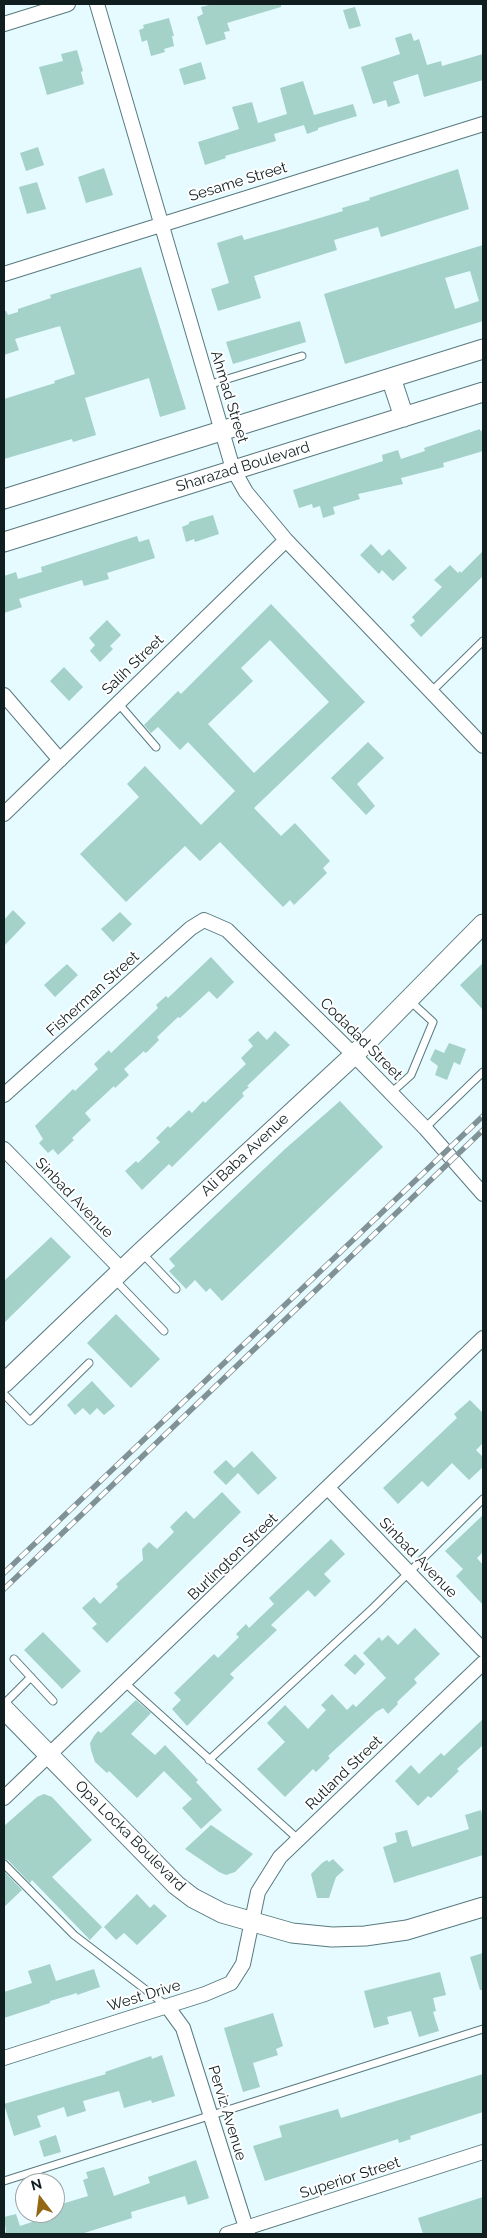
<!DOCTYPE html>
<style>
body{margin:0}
#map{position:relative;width:487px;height:2238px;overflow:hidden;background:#e5fbff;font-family:Raleway,sans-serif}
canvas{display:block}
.frame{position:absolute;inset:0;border:5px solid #101e20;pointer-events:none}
.north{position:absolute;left:15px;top:2173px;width:50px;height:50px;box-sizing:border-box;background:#fff;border:1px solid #9fa5a6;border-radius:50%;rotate:345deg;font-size:14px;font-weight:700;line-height:20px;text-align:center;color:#101e20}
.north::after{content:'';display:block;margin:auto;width:18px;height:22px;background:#946714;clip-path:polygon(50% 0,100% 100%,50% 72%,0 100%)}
</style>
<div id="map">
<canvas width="487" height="2238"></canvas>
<div class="frame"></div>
<div class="north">N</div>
</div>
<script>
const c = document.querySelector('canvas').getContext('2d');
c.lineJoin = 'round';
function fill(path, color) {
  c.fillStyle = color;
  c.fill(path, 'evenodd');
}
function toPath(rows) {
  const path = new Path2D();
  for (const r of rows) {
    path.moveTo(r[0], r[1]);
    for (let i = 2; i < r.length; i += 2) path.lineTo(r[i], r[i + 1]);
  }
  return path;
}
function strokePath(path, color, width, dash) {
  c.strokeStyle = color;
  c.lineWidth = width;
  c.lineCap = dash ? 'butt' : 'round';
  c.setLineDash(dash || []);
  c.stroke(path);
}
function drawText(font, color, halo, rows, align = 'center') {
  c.font = font + ' Raleway,sans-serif';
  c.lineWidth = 4;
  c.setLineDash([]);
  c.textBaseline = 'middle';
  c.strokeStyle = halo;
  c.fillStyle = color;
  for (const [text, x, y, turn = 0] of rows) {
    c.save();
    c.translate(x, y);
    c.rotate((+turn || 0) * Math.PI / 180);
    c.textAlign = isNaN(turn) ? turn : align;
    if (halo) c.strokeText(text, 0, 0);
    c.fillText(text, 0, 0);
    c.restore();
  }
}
fill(toPath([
 [213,4,281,4,281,7,227,23,230,31,224,32,226,39,206,45,197,17,203,14,201,7],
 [355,7,361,26,349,29,343,10],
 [169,18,174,36,172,36,174,46,164,49,165,52,151,56,147,40,142,42,139,30,144,28,143,25],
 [411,33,414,41,419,39,427,65,441,61,442,66,483,54,483,80,424,97,418,74,393,82,400,103,388,107,386,100,373,104,361,67,400,54,395,38],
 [77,50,83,71,81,72,84,84,47,95,39,67,63,61,61,54],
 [201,62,206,79,184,85,179,69],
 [303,81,314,115,353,104,357,116,318,128,318,130,307,134,304,125,274,134,276,141,225,156,226,158,205,165,198,142,239,129,232,107,252,102,258,123,287,114,280,88],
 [38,147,44,165,26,171,20,153],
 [104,168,113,195,86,203,78,177],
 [458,169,469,209,381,237,378,227,334,240,337,250,254,276,261,298,218,311,211,289,229,283,217,243,242,235,244,240,303,223,343,211,342,208,370,200,369,198],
 [37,182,46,209,27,214,19,187],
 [483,245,483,321,345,364,324,294],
 [470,271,479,301,455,309,445,278],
 [141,267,186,409,160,417,149,378,85,398,96,435,73,442,72,439,4,459,4,399,55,383,54,381,75,374,60,326,15,339,19,350,4,355,4,311,6,311,8,315,18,312,18,309,51,298,50,295],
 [300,321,306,342,233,364,226,342],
 [480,429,480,431,483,430,483,451,443,463,444,467,401,478,403,484,358,494,360,499,333,507,335,514,323,518,320,506,313,508,312,504,299,508,293,490,383,461,382,455,398,450,401,459,425,451,424,448],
 [213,515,219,534,195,542,194,539,186,542,182,527,189,524,189,522],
 [137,536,139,542,149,539,155,558,107,573,109,579,84,586,82,580,19,599,22,607,4,613,4,576,16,572,18,579,42,572,41,567],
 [371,544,382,556,389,549,407,568,393,581,382,570,379,574,360,555],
 [483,551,483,576,421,637,410,625,415,621,412,617,442,587,434,580,450,565,458,573,460,571,461,573],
 [271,604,365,702,254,808,281,836,295,823,330,861,323,868,327,873,294,905,290,900,283,907,220,842,200,861,185,846,126,902,80,854,139,797,127,784,145,766,201,825,235,791,188,742,180,750,158,727,151,733,144,725,178,691,181,694],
 [270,640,329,702,254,773,208,724,253,681,241,668],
 [107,620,121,635,110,646,113,649,100,662,90,651,95,645,89,638],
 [64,667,83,687,69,701,50,681],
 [368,742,384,758,357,784,375,806,366,815,331,778],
 [13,910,26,923,4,946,4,920],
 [120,912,132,924,113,942,101,929],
 [211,957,234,982,217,999,209,991,180,1018,178,1017,157,1037,159,1040,147,1052,145,1053,144,1051,124,1069,129,1075,115,1088,114,1086,85,1113,91,1120,72,1138,74,1140,58,1155,53,1149,48,1153,39,1143,43,1139,35,1126,73,1089,75,1091,98,1069,94,1064,109,1050,111,1053,158,1008,156,1005,166,996,168,998],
 [483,963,483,1010,460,985],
 [67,964,78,975,55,997,44,985],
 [258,1031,267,1040,275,1031,290,1045,247,1086,249,1087,242,1093,244,1096,172,1167,169,1164,142,1190,125,1171,136,1161,138,1163,160,1142,156,1138,168,1126,170,1128,189,1110,192,1113,203,1101,205,1103,246,1064,241,1058,253,1046,248,1040],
 [449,1043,466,1049,460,1065,454,1062,447,1080,435,1075,438,1066,430,1060,435,1049,444,1053],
 [340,1101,383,1147,222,1301,210,1288,206,1292,195,1280,186,1289,169,1271,175,1266,169,1259,285,1149],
 [51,1237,71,1257,4,1323,4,1281],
 [116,1314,160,1359,131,1388,87,1343],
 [92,1381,115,1406,104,1415,97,1408,90,1415,83,1408,75,1415,67,1405],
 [470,1400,483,1413,483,1443,476,1450,483,1457,483,1467,469,1480,452,1463,428,1487,422,1481,398,1504,383,1488,457,1418,454,1414],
 [252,1451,277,1478,258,1495,238,1473,226,1485,213,1472,226,1460,234,1468],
 [222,1492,241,1512,107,1643,92,1628,97,1624,82,1608,94,1597,100,1604,118,1587,116,1584,143,1560,142,1549,149,1542,157,1549,174,1532,170,1527,186,1511,194,1519],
 [483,1515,483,1552,477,1558,483,1565,483,1605,456,1576,463,1569,445,1551],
 [331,1539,345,1554,324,1574,331,1581,315,1597,308,1590,271,1625,277,1630,230,1674,234,1678,187,1726,172,1709,181,1700,174,1693,214,1654,218,1658,239,1637,236,1634,246,1624,249,1628,274,1604,269,1598],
 [415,1628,440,1654,414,1679,417,1683,397,1702,398,1704,388,1714,383,1708,376,1712,328,1756,330,1758,316,1772,313,1769,285,1797,257,1769,285,1742,267,1723,285,1705,308,1729,326,1710,321,1705,332,1694,347,1710,353,1704,356,1707,386,1678,363,1653,379,1637,382,1641,388,1635,398,1645],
 [43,1632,81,1671,62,1689,24,1650],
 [355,1654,365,1664,355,1675,344,1665],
 [136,1700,151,1713,131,1734,155,1755,165,1745,198,1780,196,1782,222,1810,201,1829,182,1808,192,1799,164,1771,137,1798,109,1771,107,1773,95,1762,91,1750,90,1743,94,1736,98,1731,101,1733],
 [483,1719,483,1745,457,1769,459,1771,431,1798,428,1796,418,1806,395,1781,411,1765,419,1774,441,1753,444,1756],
 [44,1794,52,1797,92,1840,52,1877,102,1927,90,1940,32,1880,30,1883,8,1860,4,1859,4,1826,37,1797],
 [481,1810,483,1818,483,1855,394,1883,383,1847,397,1842,395,1833,407,1830,412,1847,469,1829,465,1815],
 [211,1825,253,1854,235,1872,226,1875,219,1872,185,1849],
 [333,1859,344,1870,336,1877,329,1898,317,1898,311,1874,322,1863,327,1860,329,1862],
 [4,1871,22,1890,4,1907],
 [137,1894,150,1908,154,1904,167,1916,137,1945,124,1933,116,1940,104,1927],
 [483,1953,483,1990,480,1990,470,1957],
 [50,1964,56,1981,94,1969,100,1987,77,1995,77,1993,50,2001,50,2003,4,2018,4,1992,32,1983,28,1971],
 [440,1972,446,1995,433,1998,436,2011,433,2012,439,2031,419,2037,411,2011,387,2017,389,2024,374,2028,364,1991],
 [273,2013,283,2046,276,2049,278,2055,253,2063,260,2087,243,2092,224,2028],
 [162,2055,175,2096,152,2103,151,2100,124,2108,119,2091,83,2101,86,2111,67,2117,64,2107,37,2116,41,2127,14,2136,4,2104,106,2074,105,2072,151,2056,152,2059],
 [483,2074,483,2112,410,2136,411,2139,399,2143,398,2139,265,2181,253,2146,282,2137,279,2126,338,2109,341,2118],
 [56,2135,61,2152,44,2157,39,2141],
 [196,2160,209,2198,188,2205,185,2196,131,2212,132,2218,81,2234,4,2234,6,2231,4,2217,16,2214,20,2226,44,2218,43,2213,55,2213,55,2206,88,2196,83,2180,88,2178,86,2172,104,2167,114,2196,150,2183,148,2177],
 [483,2197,483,2234,423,2234,418,2218]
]), '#a4d1c8');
const lane = toPath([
 [208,385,302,356],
 [431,692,483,641],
 [118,703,156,747],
 [391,1093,411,1075,433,1022,409,1000],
 [425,1128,483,1072],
 [141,1252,176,1289],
 [114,1279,164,1331],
 [4,1394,30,1421,89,1363],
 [14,1659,53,1701],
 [124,1682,298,1839],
 [4,1704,31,1677],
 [209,1760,373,1608,483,1499],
 [4,1864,74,1935,167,2006],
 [4,2181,483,2029]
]);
const street = toPath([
 [97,4,233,469,246,492,286,540,483,746],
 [4,24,68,4],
 [4,274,483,124],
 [4,695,60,760],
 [4,814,286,540],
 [4,1095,191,928,204,920,227,930,354,1055,425,1128,483,1194],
 [4,1149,122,1270],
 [328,1488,483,1650],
 [4,1798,483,1338],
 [167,2006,183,2028,248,2234],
 [4,2058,205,1994,231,1983,243,1964,258,1892,280,1857,483,1663],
 [227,2234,483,2152]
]);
const secondary = toPath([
 [391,378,404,417],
 [4,499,483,349],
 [4,542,483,392],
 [4,1383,141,1252,354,1055,483,924],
 [4,1709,176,1885,193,1898,222,1913,292,1933,332,1937,365,1936,407,1930,483,1907]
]);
strokePath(lane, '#587a7f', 9);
strokePath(street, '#587a7f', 16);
strokePath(secondary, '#587a7f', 21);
strokePath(lane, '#fff', 7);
strokePath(street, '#fff', 14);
strokePath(secondary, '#fff', 19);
const rail = toPath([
 [4,1573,483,1116],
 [4,1589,483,1130]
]);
strokePath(rail, '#809295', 5.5);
strokePath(rail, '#fff', 4, [11]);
drawText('15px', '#101e20', '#fff', [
 ["Sesame Street",238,182,-17],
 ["Ahmad Street",229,397,73],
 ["Sharazad Boulevard",243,467,-17],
 ["Salih Street",133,665,-44],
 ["Fisherman Street",93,994,-42],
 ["Codadad Street",361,1039,45],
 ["Ali Baba Avenue",245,1155,-43],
 ["Sinbad Avenue",74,1198,46],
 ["Burlington Street",233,1557,-44],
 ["Sinbad Avenue",418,1558,46],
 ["Rutland Street",344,1773,-44],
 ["Opa Locka Boulevard",130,1836,45],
 ["West Drive",144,1996,-17],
 ["Perviz Avenue",227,2113,73],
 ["Superior Street",350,2178,-18]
]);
</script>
